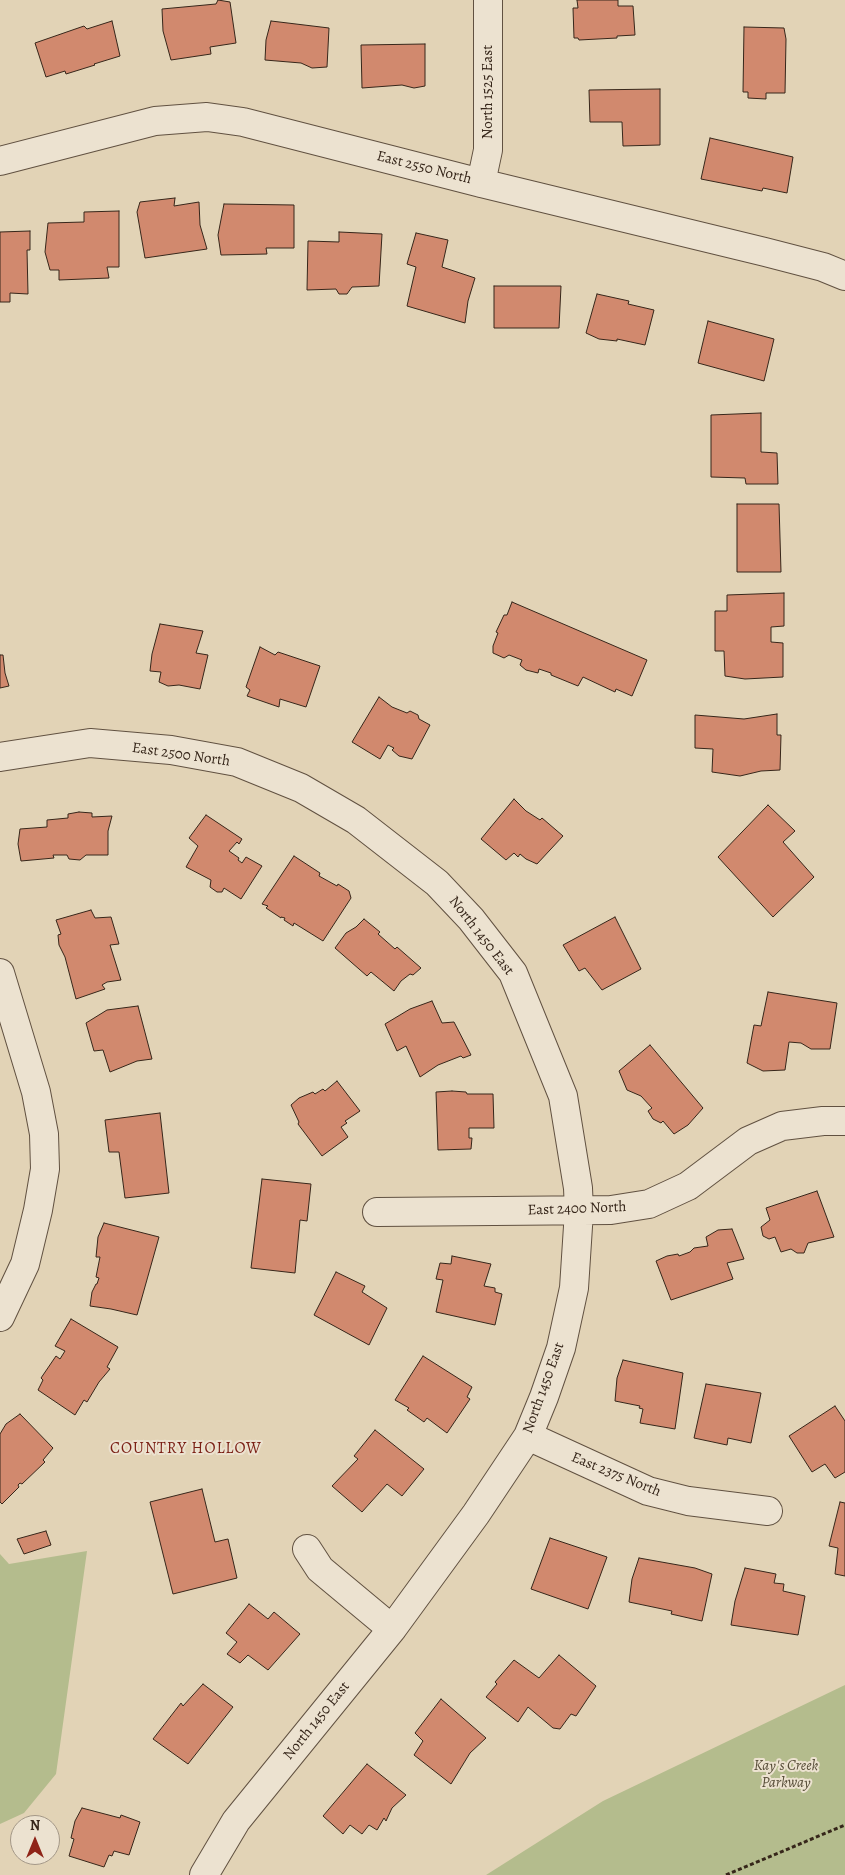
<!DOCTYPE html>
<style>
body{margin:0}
#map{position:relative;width:845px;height:1875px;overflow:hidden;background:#e2d3b6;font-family:Alegreya,serif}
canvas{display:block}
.north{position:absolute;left:10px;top:1815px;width:50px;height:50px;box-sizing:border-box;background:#ece2d0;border:1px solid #a39787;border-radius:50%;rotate:0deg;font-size:14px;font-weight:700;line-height:20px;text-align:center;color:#36261a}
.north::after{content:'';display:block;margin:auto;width:18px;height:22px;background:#8f2418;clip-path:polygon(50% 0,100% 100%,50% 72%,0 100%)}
</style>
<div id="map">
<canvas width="845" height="1875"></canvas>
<div class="north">N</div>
</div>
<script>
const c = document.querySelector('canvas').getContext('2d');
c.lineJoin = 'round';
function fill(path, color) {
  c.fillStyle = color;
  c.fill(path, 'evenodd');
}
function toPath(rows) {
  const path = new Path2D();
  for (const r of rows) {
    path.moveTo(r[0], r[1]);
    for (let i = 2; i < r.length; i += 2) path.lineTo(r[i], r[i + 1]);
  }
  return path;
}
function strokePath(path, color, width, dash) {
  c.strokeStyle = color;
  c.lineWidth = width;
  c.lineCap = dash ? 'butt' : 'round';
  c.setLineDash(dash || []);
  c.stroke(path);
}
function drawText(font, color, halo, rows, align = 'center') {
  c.font = font + ' Alegreya,serif';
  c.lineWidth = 4;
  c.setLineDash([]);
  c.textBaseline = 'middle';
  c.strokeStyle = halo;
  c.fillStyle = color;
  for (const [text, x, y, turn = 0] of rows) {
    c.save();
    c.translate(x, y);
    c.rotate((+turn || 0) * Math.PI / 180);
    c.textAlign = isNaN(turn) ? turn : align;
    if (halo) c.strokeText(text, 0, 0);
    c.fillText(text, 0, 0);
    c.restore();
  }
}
fill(toPath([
 [87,1551,56,1774,24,1813,0,1824,0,1554,9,1564],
 [845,1685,845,1875,486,1875,603,1801]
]), '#b4bc8d');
const building = toPath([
 [218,0,230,2,236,43,210,47,211,54,171,60,163,31,162,9,216,4,218,0],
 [577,0,618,0,618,6,633,6,635,35,617,36,617,38,579,40,578,38,574,38,573,8,578,8,577,0],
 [112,21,120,56,94,64,95,65,66,74,65,71,46,77,35,43,84,26,87,29,112,21],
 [271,21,329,28,327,67,312,68,301,63,265,60,266,40,271,21],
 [744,27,784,28,786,39,785,93,766,93,766,99,748,98,748,92,743,92,744,27],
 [425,44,425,86,414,88,402,85,362,88,361,45,425,44],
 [660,89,660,145,623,146,622,122,590,122,589,90,660,89],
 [710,138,793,157,787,193,763,188,762,191,701,179,710,138],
 [175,198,174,206,199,202,200,225,207,249,145,258,137,212,140,202,175,198],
 [224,204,294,205,294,248,266,248,267,254,221,255,218,235,224,204],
 [119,211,119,267,107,267,109,278,59,280,59,270,50,270,45,252,48,223,84,222,84,212,119,211],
 [30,231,30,250,27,250,28,294,10,293,10,302,0,302,0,232,30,231],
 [339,232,382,234,379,286,352,287,347,294,339,294,336,289,307,290,308,241,339,242,339,232],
 [416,233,448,240,442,267,475,278,468,301,465,323,407,306,416,267,407,264,416,233],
 [494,286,561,286,559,328,494,328,494,286],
 [597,294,629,301,628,304,654,310,645,345,617,339,617,341,599,339,586,333,597,294],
 [708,321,774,339,764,381,698,363,708,321],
 [761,413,761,452,777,453,778,484,746,484,745,478,711,477,711,415,761,413],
 [737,504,779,504,781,572,737,572,737,504],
 [784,593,784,626,771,627,771,642,783,643,783,677,745,679,725,676,724,651,715,651,715,611,727,611,727,595,784,593],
 [512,602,647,660,632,696,616,689,615,692,583,677,578,686,551,675,551,673,539,669,538,673,526,670,520,665,522,660,509,655,504,658,493,653,493,646,498,633,496,632,504,615,507,615,512,602],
 [160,624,203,631,196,653,208,655,200,689,179,685,168,686,159,682,161,672,150,671,152,654,160,624],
 [260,647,275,655,278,652,320,666,306,707,280,699,279,707,247,696,250,690,246,687,260,647],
 [0,655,3,655,5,673,9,686,0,688,0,655],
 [379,697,392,707,407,713,410,711,418,715,419,719,430,725,412,759,399,756,392,750,394,748,388,745,380,759,352,742,379,697],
 [777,714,777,735,781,735,780,770,761,771,740,776,712,772,713,749,695,748,695,715,744,719,777,714],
 [514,799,526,811,540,820,542,818,563,836,537,864,526,859,520,854,518,857,514,853,506,860,481,839,514,799],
 [768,805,795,831,783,842,814,877,773,917,718,857,768,805],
 [79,812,92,813,92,817,112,816,108,831,108,855,86,855,80,860,69,859,67,855,53,855,54,858,21,861,18,844,20,829,47,827,47,820,68,818,68,814,79,812],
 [206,815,242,839,239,844,237,842,229,851,239,858,238,860,242,863,246,857,262,866,241,899,224,888,222,892,217,892,210,887,211,880,186,867,198,846,189,838,206,815],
 [294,856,320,873,319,876,337,886,338,884,349,891,351,898,323,941,294,923,293,926,284,920,285,918,281,917,281,918,266,908,268,906,262,904,294,856],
 [91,910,95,918,111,917,119,944,110,945,121,980,107,982,102,985,105,989,76,999,65,957,59,945,58,935,61,934,56,920,91,910],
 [615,917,641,969,602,990,585,968,579,971,563,945,615,917],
 [364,919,380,932,378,934,395,949,397,947,421,968,413,975,410,974,401,981,394,991,371,972,367,976,335,948,346,933,356,927,364,919],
 [768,992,837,1003,830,1049,811,1049,801,1043,789,1042,785,1070,763,1071,747,1063,754,1025,761,1026,768,992],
 [432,1001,442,1023,454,1022,471,1055,463,1058,461,1056,438,1065,420,1077,406,1046,397,1051,385,1024,410,1009,432,1001],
 [138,1006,152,1059,137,1061,110,1072,103,1050,94,1051,86,1023,107,1010,138,1006],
 [650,1045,703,1108,688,1125,674,1134,663,1121,661,1123,653,1119,648,1111,652,1108,641,1096,627,1090,619,1071,650,1045],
 [337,1081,360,1111,345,1121,347,1123,341,1127,348,1137,322,1156,298,1124,299,1122,291,1105,299,1098,313,1092,315,1094,323,1089,325,1091,337,1081],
 [452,1091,466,1092,467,1094,493,1094,494,1128,469,1128,469,1138,472,1138,471,1149,438,1150,436,1092,452,1091],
 [160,1113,169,1193,125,1198,119,1152,109,1152,105,1120,160,1113],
 [262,1179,311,1184,307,1221,300,1220,295,1273,251,1268,262,1179],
 [817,1191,834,1237,808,1243,804,1253,797,1253,791,1249,781,1252,775,1237,769,1239,763,1236,761,1227,770,1220,766,1208,817,1191],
 [104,1223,159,1237,137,1315,111,1309,90,1306,92,1292,96,1284,97,1284,99,1278,96,1277,100,1257,96,1257,98,1237,104,1223],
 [732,1229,744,1259,727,1263,733,1279,671,1300,656,1261,667,1256,678,1254,679,1256,690,1252,694,1248,708,1246,706,1237,718,1230,732,1229],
 [452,1256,491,1264,484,1286,495,1288,495,1292,502,1294,495,1325,436,1312,443,1280,436,1279,440,1263,451,1264,452,1256],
 [336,1272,365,1286,362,1292,387,1308,369,1345,314,1315,336,1272],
 [71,1319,118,1347,107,1367,110,1369,99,1382,87,1402,84,1400,75,1415,38,1390,43,1380,41,1378,56,1356,60,1359,65,1351,55,1346,71,1319],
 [423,1356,472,1387,467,1397,470,1399,447,1433,427,1418,424,1422,407,1410,409,1408,395,1400,423,1356],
 [623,1360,683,1373,675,1429,640,1423,643,1409,639,1408,640,1406,615,1401,617,1378,623,1360],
 [706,1384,761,1393,751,1443,728,1438,727,1445,694,1438,706,1384],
 [835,1406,845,1421,845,1472,835,1478,825,1464,812,1472,789,1436,835,1406],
 [20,1414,53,1448,43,1460,45,1462,22,1484,20,1483,18,1485,19,1487,2,1504,0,1502,0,1434,6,1424,20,1414],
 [375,1430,424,1469,402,1496,387,1484,362,1512,332,1486,358,1459,354,1456,375,1430],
 [202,1489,215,1542,228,1539,237,1578,173,1594,150,1502,202,1489],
 [840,1502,845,1503,845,1576,835,1574,838,1548,829,1546,840,1502],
 [46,1531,51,1545,24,1554,17,1539,46,1531],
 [550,1538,607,1557,588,1609,531,1589,550,1538],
 [639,1558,695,1568,712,1574,702,1621,671,1614,672,1611,629,1602,632,1579,639,1558],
 [745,1568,776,1574,774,1583,784,1584,783,1591,805,1596,798,1635,731,1625,735,1601,745,1568],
 [249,1604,268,1619,274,1612,300,1634,268,1670,248,1655,240,1663,227,1654,237,1642,226,1633,249,1604],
 [559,1655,596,1686,576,1716,571,1714,560,1729,553,1728,528,1707,518,1722,486,1697,497,1684,495,1682,514,1660,539,1678,559,1655],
 [203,1684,233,1707,188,1764,153,1739,181,1703,183,1706,203,1684],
 [441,1699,486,1738,470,1753,451,1784,414,1755,423,1741,415,1733,441,1699],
 [367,1764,406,1795,392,1808,386,1821,384,1818,377,1830,369,1825,362,1834,350,1825,343,1834,323,1816,367,1764],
 [82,1808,120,1818,121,1815,140,1822,129,1855,114,1851,112,1856,109,1855,104,1867,69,1856,74,1839,71,1838,75,1821,82,1808]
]);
fill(building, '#d1896e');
strokePath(building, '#36261a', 1);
const minor = toPath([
 [0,161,155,121,207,117,243,122,481,183,765,252,823,267,845,276],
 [481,183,488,150,488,0],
 [0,757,90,743,171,750,237,762,301,788,356,820,437,883,471,919,513,973,563,1096,578,1188,579,1211,574,1288,561,1348,544,1397,528,1436,476,1514,392,1629,236,1821,204,1875],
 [0,973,36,1092,44,1134,45,1169,38,1210,25,1264,0,1317],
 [377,1212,611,1210,649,1204,688,1186,748,1141,782,1126,823,1121,845,1121],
 [528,1436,648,1491,688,1501,768,1511],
 [307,1549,320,1569,392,1629]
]);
strokePath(minor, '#615141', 30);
strokePath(toPath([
 [726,1875,845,1825]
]), '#36261a', 3, [4, 2.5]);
strokePath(minor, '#ece2d0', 28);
drawText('15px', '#36261a', '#ece2d0', [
 ["North 1525 East",488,92,-90],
 ["East 2550 North",424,168,14],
 ["East 2500 North",181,755,8],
 ["North 1450 East",481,936,52],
 ["East 2400 North",577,1209,-2],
 ["North 1450 East",544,1388,-70],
 ["East 2375 North",616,1475,22],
 ["North 1450 East",317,1721,-51]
]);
drawText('italic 15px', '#564c37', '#ece2d0', [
 ["Kay's Creek",786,1766],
 ["Parkway",786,1783]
]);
c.letterSpacing = '1px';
drawText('16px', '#7a1f14', '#ece2d0', [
 ["COUNTRY HOLLOW",186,1449]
]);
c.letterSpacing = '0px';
</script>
